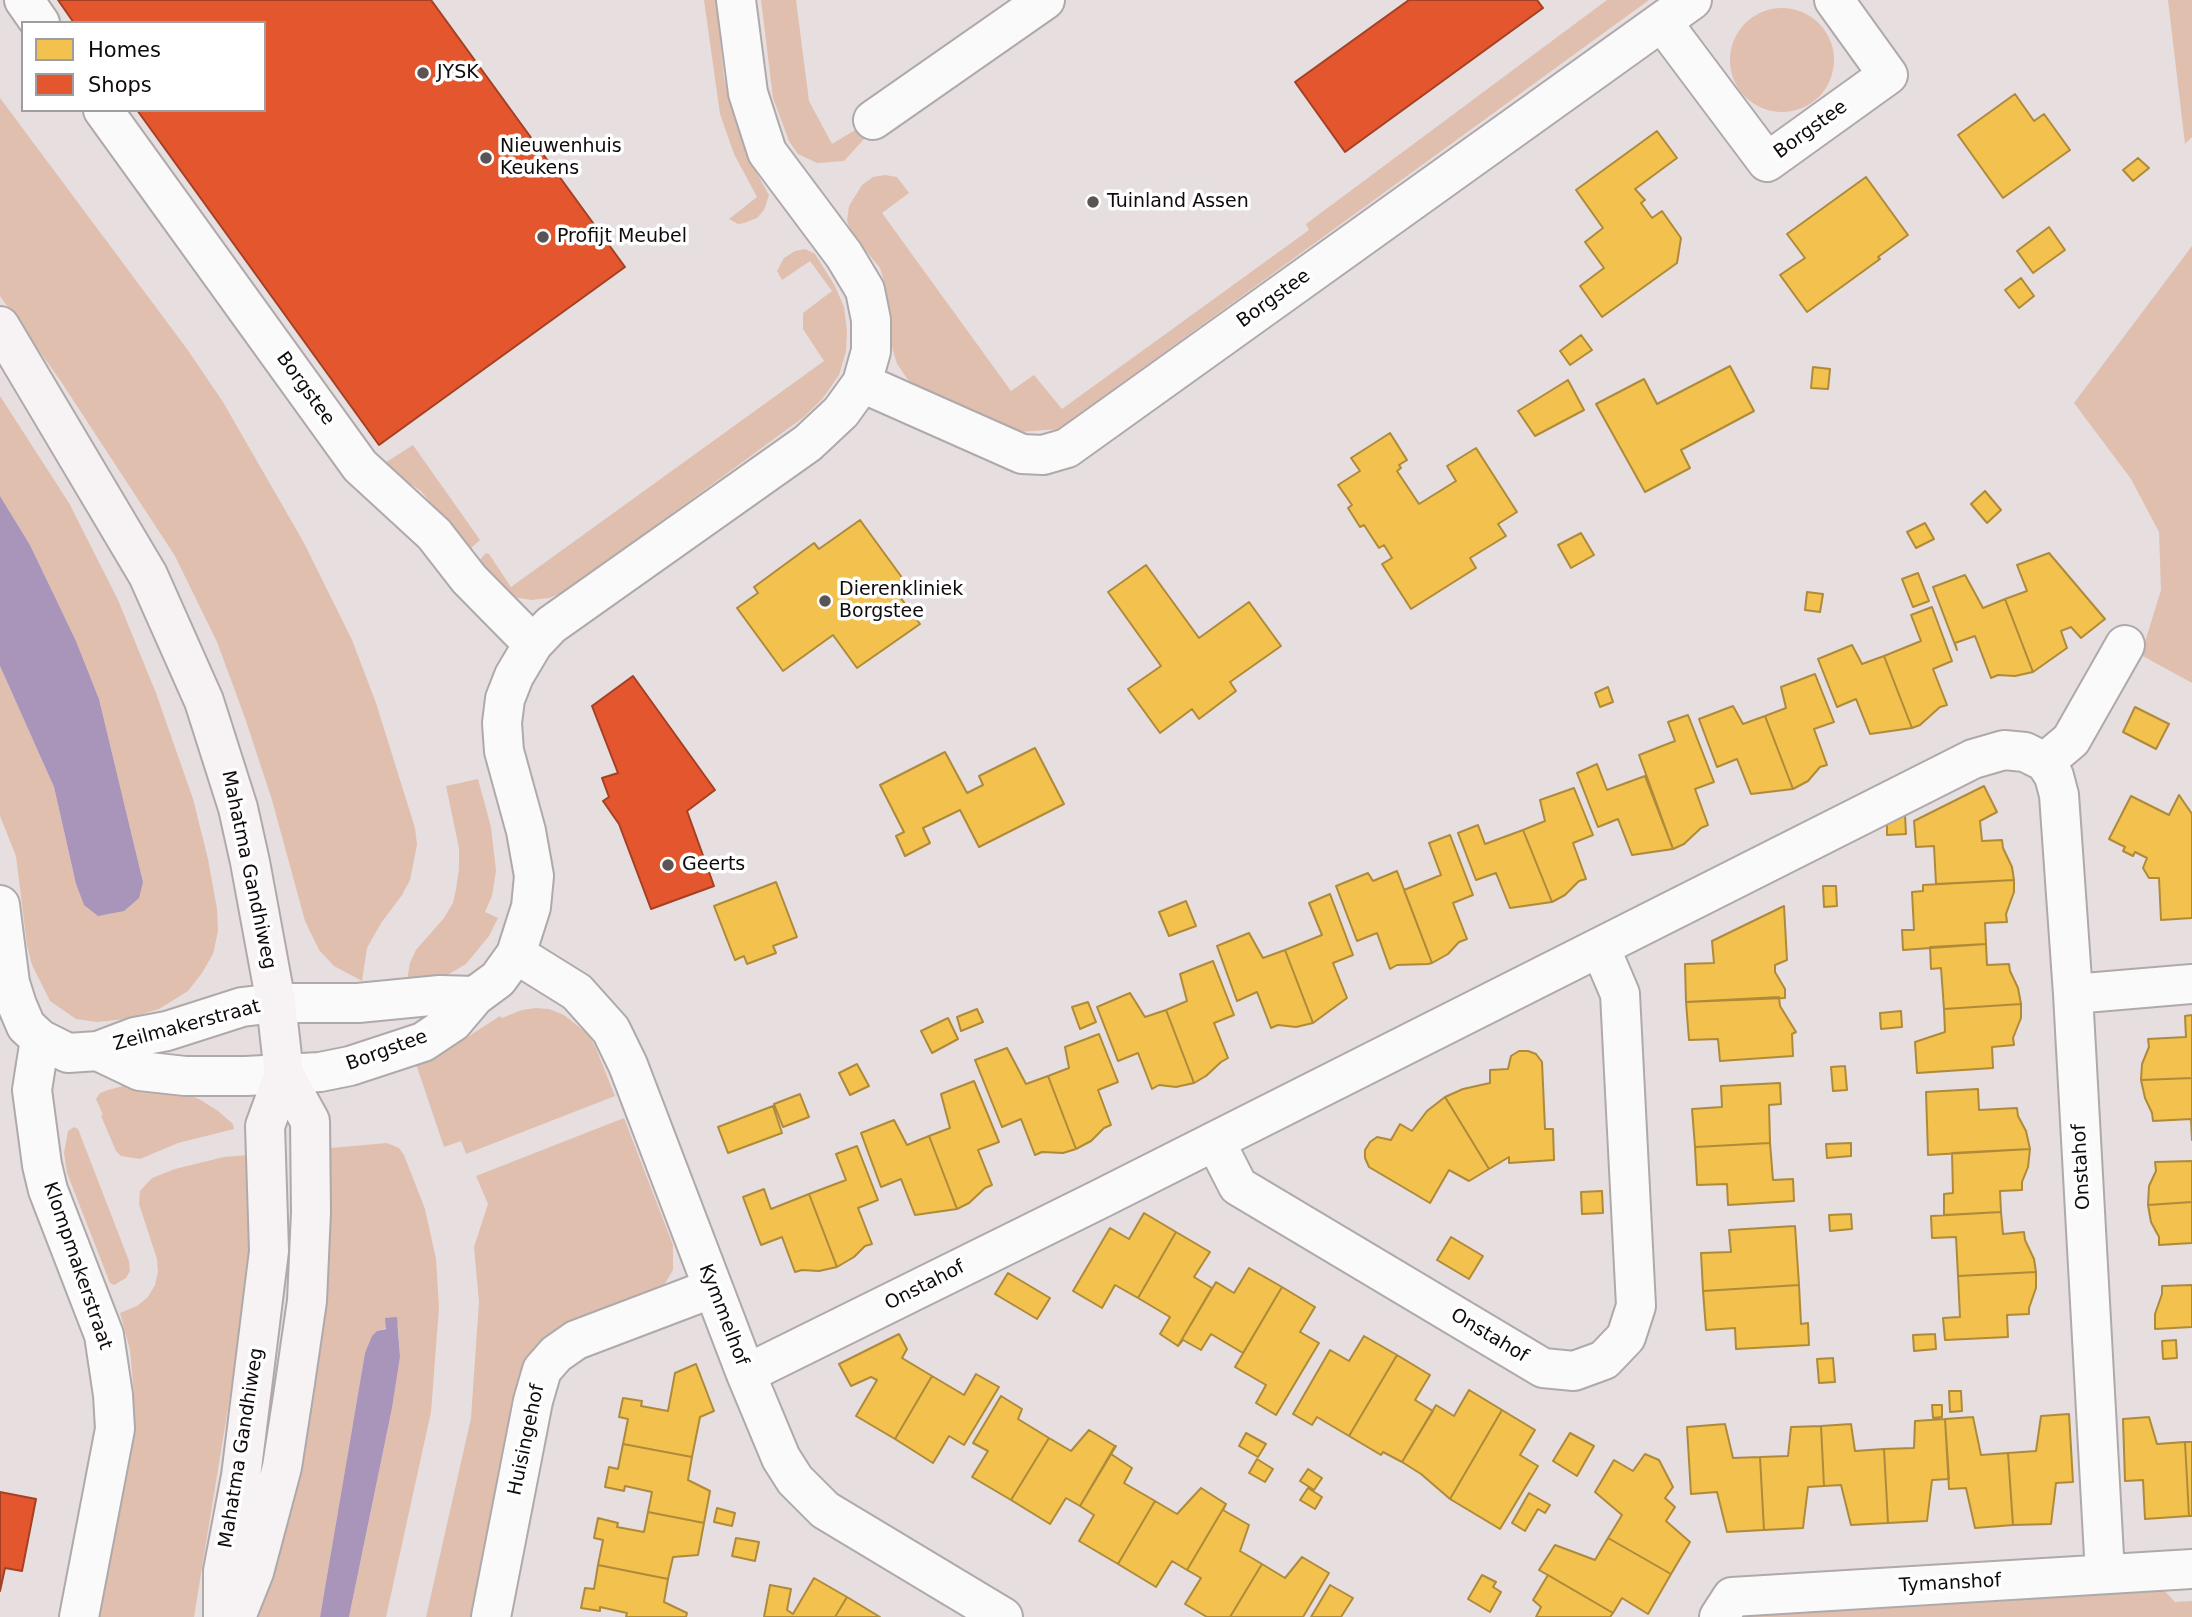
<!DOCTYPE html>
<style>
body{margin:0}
#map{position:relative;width:2192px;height:1617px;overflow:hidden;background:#e6dedf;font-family:"DejaVu Sans",sans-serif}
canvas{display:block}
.legend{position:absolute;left:21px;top:21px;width:245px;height:91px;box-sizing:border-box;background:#fff;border:2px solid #9f9d9d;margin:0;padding:9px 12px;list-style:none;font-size:21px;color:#0f0a0b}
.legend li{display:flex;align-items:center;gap:14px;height:35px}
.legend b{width:35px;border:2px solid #9f9d9d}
</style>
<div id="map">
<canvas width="2192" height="1617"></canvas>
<ul class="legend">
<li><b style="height:19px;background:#f2c14e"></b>Homes</li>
<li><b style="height:19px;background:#e4572e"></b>Shops</li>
</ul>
</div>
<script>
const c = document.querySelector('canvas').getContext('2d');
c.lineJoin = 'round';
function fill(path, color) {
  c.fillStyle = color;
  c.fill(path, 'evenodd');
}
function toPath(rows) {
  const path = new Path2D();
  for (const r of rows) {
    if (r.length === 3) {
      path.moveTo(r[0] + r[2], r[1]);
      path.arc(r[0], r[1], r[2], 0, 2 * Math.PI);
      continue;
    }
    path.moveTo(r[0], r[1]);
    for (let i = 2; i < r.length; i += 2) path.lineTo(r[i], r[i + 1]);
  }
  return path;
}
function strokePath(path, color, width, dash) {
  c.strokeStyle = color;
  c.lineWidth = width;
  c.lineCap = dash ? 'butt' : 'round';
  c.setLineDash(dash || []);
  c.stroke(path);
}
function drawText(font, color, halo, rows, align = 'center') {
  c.font = font + ' "DejaVu Sans",sans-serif';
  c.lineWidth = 7;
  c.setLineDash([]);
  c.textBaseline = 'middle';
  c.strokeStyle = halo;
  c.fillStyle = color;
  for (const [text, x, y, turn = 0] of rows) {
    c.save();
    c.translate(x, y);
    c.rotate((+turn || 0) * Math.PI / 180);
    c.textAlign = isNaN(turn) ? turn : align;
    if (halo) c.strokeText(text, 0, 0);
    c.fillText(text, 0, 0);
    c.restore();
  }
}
fill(toPath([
 [704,0,716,0,724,77,730,104,748,158,769,195,764,210,757,218,744,223,738,224,729,219,757,197,734,154,720,114],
 [761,0,796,0,809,101,832,144,865,124,867,132,864,139,844,161,817,163,798,154,789,141,773,98],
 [1607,0,1649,0,1059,429,1019,432,927,393,909,381,897,364,888,333,884,281,880,268,852,234,847,221,849,206,862,185,873,177,885,175,897,177,909,193,882,213,1011,391,1034,375,1062,409,1309,230,1306,224,1310,221],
 [2168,0,2192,0,2192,137,2185,144],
 [1782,60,52],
 [0,98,187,349,223,402,304,543,352,640,376,703,415,828,417,845,410,880,402,895,381,923,367,948,362,981,334,966,319,950,305,921,272,800,245,718,217,642,175,556,60,380,0,296],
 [2192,246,2192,683,2141,655,2161,590,2159,532,2131,479,2074,403],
 [805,249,815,254,835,286,844,307,847,331,846,351,839,375,823,398,804,417,566,591,549,598,531,600,513,597,477,563,486,553,489,554,511,587,824,361,803,329,803,313,832,291,810,261,782,280,777,271,784,258,795,251],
 [0,396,69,503,118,600,156,693,193,799,208,859,217,909,218,931,213,954,202,973,188,991,159,1009,125,1019,97,1022,76,1019,50,1001,32,965,27,945,16,856,0,816,0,666,54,787,76,884,84,904,143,882,99,699,76,641,30,545,0,496],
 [413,445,480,540,470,549,467,548,421,491,406,481,394,478,380,466],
 [478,779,491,827,496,871,492,896,485,912,498,918,489,936,466,964,437,981,406,986,410,963,416,950,444,918,453,903,456,889,459,869,459,848,446,786],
 [536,1008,549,1009,564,1015,588,1034,595,1046,615,1096,466,1154,461,1141,444,1147,416,1064,466,1038,500,1016,502,1018,522,1010],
 [127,1085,178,1091,199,1099,218,1111,233,1124,234,1129,178,1143,140,1159,121,1156,116,1151,101,1116,103,1115,96,1099,100,1093,108,1090],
 [624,1118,673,1245,673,1270,664,1285,657,1291,520,1380,515,1392,472,1617,426,1617,471,1418,479,1302,474,1247,488,1204,476,1176],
 [74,1127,78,1129,129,1261,130,1271,126,1278,114,1285,110,1283,67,1173,64,1153,68,1131],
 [387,1143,399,1148,404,1155,425,1209,436,1259,439,1307,431,1412,386,1617,349,1617,392,1408,400,1357,398,1324,377,1331,365,1353,320,1617,259,1617,270,1572,329,1150,331,1148],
 [249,1155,256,1185,246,1297,194,1617,99,1617,133,1427,134,1395,130,1350,120,1313,137,1306,148,1297,155,1285,158,1272,157,1259,139,1204,140,1191,152,1178,175,1169,224,1157],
 [2160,1586,2175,1602,2192,1601,2192,1617,1749,1617,1753,1614]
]), '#e0bfaf');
fill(toPath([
 [0,496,30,545,76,641,99,699,143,882,139,898,124,911,98,916,84,905,76,884,54,787,0,666],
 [397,1317,400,1357,392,1408,349,1617,320,1617,365,1353,372,1336,377,1331,386,1329,385,1318]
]), '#a895b9');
const homes = toPath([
 [2015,94,2034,121,2044,114,2070,150,2003,198,1958,135,2015,94],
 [1657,131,1677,158,1635,189,1645,200,1641,203,1652,218,1662,211,1681,238,1677,263,1602,317,1580,286,1604,268,1585,242,1603,228,1576,190,1657,131],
 [2138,158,2149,168,2133,181,2123,170,2138,158],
 [1866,177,1908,235,1878,257,1880,259,1807,312,1780,275,1805,258,1787,234,1866,177],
 [2049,227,2065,250,2033,273,2017,251,2049,227],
 [2021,278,2034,296,2019,308,2005,290,2021,278],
 [1581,335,1592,350,1570,365,1560,351,1581,335],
 [1730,366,1754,411,1681,450,1690,468,1645,492,1596,404,1644,379,1657,404,1730,366],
 [1813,367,1830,369,1828,389,1811,388,1813,367],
 [1568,380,1584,410,1535,436,1518,411,1568,380],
 [1390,433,1407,460,1399,465,1401,468,1397,471,1419,504,1456,481,1447,466,1476,448,1517,512,1498,524,1506,536,1470,558,1476,568,1411,609,1382,564,1392,558,1384,545,1379,548,1364,525,1360,527,1348,508,1352,505,1338,485,1360,471,1351,458,1390,433],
 [1985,491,2001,510,1987,523,1971,504,1985,491],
 [860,520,906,583,895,590,920,624,857,668,833,635,783,671,737,608,758,593,754,587,814,543,819,549,860,520],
 [1925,523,1934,539,1916,548,1907,532,1925,523],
 [1581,533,1594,555,1571,568,1558,545,1581,533],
 [2049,553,2105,619,2081,638,2071,627,2061,631,2067,648,2033,672,2005,599,2027,591,2017,565,2049,553],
 [1146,565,1199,638,1249,602,1281,646,1230,682,1236,691,1199,719,1192,709,1160,733,1128,689,1161,666,1108,592,1146,565],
 [1918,573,1929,601,1913,607,1902,579,1918,573],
 [1965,575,1983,608,2005,599,2033,672,2015,676,1998,675,1991,678,1975,636,1955,643,1957,650,1933,587,1965,575],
 [1807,592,1823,594,1820,612,1805,610,1807,592],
 [1932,607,1952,661,1933,669,1947,705,1940,707,1920,725,1912,728,1884,656,1921,641,1911,615,1932,607],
 [1852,645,1862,664,1884,656,1912,728,1870,734,1856,699,1837,707,1818,659,1852,645],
 [1815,674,1834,722,1814,729,1827,765,1820,767,1808,781,1793,789,1765,716,1786,708,1781,687,1815,674],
 [1608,687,1613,702,1600,707,1595,693,1608,687],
 [1733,706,1743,724,1765,716,1793,789,1751,794,1737,759,1717,767,1699,719,1733,706],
 [2135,707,2169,724,2156,749,2123,732,2135,707],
 [1688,715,1714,782,1695,789,1708,825,1701,828,1684,844,1673,849,1639,755,1675,741,1668,722,1688,715],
 [1035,748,1064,804,979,847,960,810,923,828,930,843,905,856,896,836,904,832,880,785,945,752,967,793,983,785,979,776,1035,748],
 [1597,764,1607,790,1645,776,1673,849,1632,855,1618,819,1598,827,1577,773,1597,764],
 [1984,786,1997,812,1980,821,1982,841,2002,840,2003,848,2012,867,2014,880,1936,884,1934,846,1916,847,1914,821,1984,786],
 [1574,788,1593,835,1573,843,1586,879,1579,881,1565,895,1552,902,1523,830,1545,821,1540,800,1574,788],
 [2179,795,2192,814,2192,918,2161,920,2159,878,2149,878,2143,868,2147,858,2135,852,2133,856,2123,851,2125,847,2109,839,2131,796,2169,815,2179,795],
 [1905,815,1906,834,1887,835,1887,824,1905,815],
 [1478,825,1485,844,1523,830,1552,902,1510,908,1496,873,1476,880,1458,833,1478,825],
 [1450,835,1473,895,1453,903,1467,939,1459,942,1448,954,1432,963,1404,890,1441,875,1429,843,1450,835],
 [1397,871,1432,963,1428,964,1397,965,1390,969,1377,933,1357,941,1336,886,1368,873,1373,881,1397,871],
 [2014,880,2014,892,2006,914,2007,922,1985,923,1986,944,1903,950,1902,930,1914,930,1912,892,1923,891,1923,885,2014,880],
 [776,882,797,937,773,946,776,953,747,964,744,956,735,960,714,906,776,882],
 [1823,886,1836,886,1837,906,1824,907,1823,886],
 [1330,894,1353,955,1333,963,1347,998,1313,1023,1285,950,1322,935,1309,903,1330,894],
 [1186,901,1196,926,1169,936,1159,912,1186,901],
 [1784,906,1787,960,1775,965,1775,972,1785,989,1785,998,1686,1002,1685,964,1714,963,1712,941,1784,906],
 [1249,933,1263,958,1285,950,1313,1023,1296,1027,1278,1025,1271,1028,1257,992,1237,1001,1217,946,1249,933],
 [1986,944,1987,965,2009,964,2010,971,2018,988,2021,1004,1944,1009,1941,968,1931,969,1930,947,1986,944],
 [1213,961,1234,1015,1214,1023,1228,1058,1221,1062,1206,1076,1194,1083,1166,1010,1187,1001,1180,974,1213,961],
 [1130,993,1145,1017,1166,1010,1194,1083,1176,1087,1159,1085,1152,1089,1138,1053,1118,1061,1097,1007,1130,993],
 [1779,997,1780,1006,1796,1032,1792,1034,1793,1056,1720,1061,1718,1039,1689,1040,1686,1002,1779,997],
 [1088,1002,1096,1022,1080,1029,1072,1007,1088,1002],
 [2021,1004,2021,1018,2013,1038,2014,1045,1992,1047,1993,1068,1917,1073,1915,1042,1945,1032,1944,1009,2021,1004],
 [977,1009,983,1022,961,1031,957,1017,977,1009],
 [1901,1011,1902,1027,1881,1029,1880,1013,1901,1011],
 [2192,1015,2192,1078,2141,1080,2142,1064,2149,1047,2148,1039,2186,1037,2185,1016,2192,1015],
 [948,1018,958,1039,932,1053,921,1031,948,1018],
 [1099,1034,1118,1082,1098,1090,1111,1125,1104,1128,1091,1141,1076,1149,1048,1076,1069,1068,1065,1047,1099,1034],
 [1007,1048,1026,1084,1048,1076,1076,1149,1063,1153,1042,1152,1035,1155,1021,1119,1002,1127,975,1060,1007,1048],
 [1519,1051,1528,1051,1536,1054,1542,1062,1545,1129,1553,1129,1554,1160,1509,1163,1509,1157,1489,1169,1445,1097,1463,1089,1490,1083,1490,1070,1508,1069,1511,1056,1519,1051],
 [857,1064,869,1086,850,1095,839,1073,857,1064],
 [1845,1066,1847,1090,1833,1091,1831,1067,1845,1066],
 [2192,1078,2192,1140,2191,1119,2153,1121,2152,1113,2145,1098,2141,1080,2192,1078],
 [974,1081,999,1142,978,1150,992,1185,985,1188,969,1203,957,1209,929,1136,950,1128,941,1094,974,1081],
 [1780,1083,1781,1104,1769,1105,1770,1143,1695,1147,1692,1109,1722,1107,1721,1086,1780,1083],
 [1978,1089,1979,1110,2017,1108,2018,1116,2026,1131,2030,1149,1928,1155,1926,1092,1978,1089],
 [800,1094,809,1117,783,1127,774,1104,800,1094],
 [1445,1097,1489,1169,1469,1181,1449,1170,1430,1203,1369,1167,1365,1158,1365,1150,1370,1142,1377,1137,1391,1140,1400,1124,1412,1131,1427,1111,1445,1097],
 [773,1106,782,1133,728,1153,718,1127,773,1106],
 [894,1120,907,1145,929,1136,957,1209,915,1215,901,1179,881,1187,861,1133,894,1120],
 [1770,1143,1773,1180,1793,1179,1794,1201,1728,1205,1727,1184,1697,1185,1695,1147,1770,1143],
 [1851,1143,1851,1156,1827,1158,1826,1144,1851,1143],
 [857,1146,878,1200,858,1208,872,1244,865,1246,854,1257,837,1267,809,1194,846,1180,836,1154,857,1146],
 [2030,1149,2028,1167,2022,1182,2022,1190,2000,1191,2001,1212,1944,1215,1944,1194,1953,1193,1952,1153,2030,1149],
 [2192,1161,2192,1202,2148,1205,2149,1186,2156,1171,2155,1162,2192,1161],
 [764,1189,771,1209,809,1194,837,1267,819,1271,802,1270,795,1272,782,1237,761,1245,743,1197,764,1189],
 [1602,1191,1603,1213,1582,1214,1581,1192,1602,1191],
 [2192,1202,2192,1243,2159,1245,2159,1237,2151,1222,2148,1205,2192,1202],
 [2001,1212,2003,1234,2024,1232,2025,1240,2034,1259,2036,1272,1958,1276,1956,1237,1932,1238,1931,1216,2001,1212],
 [1144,1213,1176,1232,1138,1298,1115,1285,1102,1308,1073,1291,1110,1228,1129,1239,1144,1213],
 [1851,1214,1852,1229,1830,1231,1829,1215,1851,1214],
 [1795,1226,1799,1285,1703,1291,1701,1253,1731,1252,1729,1230,1795,1226],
 [1176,1232,1210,1252,1194,1277,1212,1288,1178,1346,1160,1334,1170,1317,1138,1298,1176,1232],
 [1451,1237,1483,1256,1469,1279,1437,1260,1451,1237],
 [1249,1268,1282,1287,1243,1353,1211,1334,1201,1350,1183,1340,1178,1346,1216,1282,1234,1293,1249,1268],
 [2036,1272,2036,1288,2029,1308,2029,1314,2007,1315,2008,1337,1945,1340,1943,1318,1960,1317,1958,1276,2036,1272],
 [1008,1273,1050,1298,1037,1319,995,1294,1008,1273],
 [1799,1285,1801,1324,1808,1323,1809,1345,1736,1349,1735,1328,1706,1330,1703,1291,1799,1285],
 [2192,1285,2192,1327,2155,1329,2155,1314,2162,1294,2162,1286,2192,1285],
 [1282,1287,1315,1307,1300,1332,1319,1343,1276,1415,1256,1403,1266,1385,1235,1367,1282,1287],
 [899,1334,907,1349,902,1358,932,1376,895,1439,856,1416,877,1380,871,1377,851,1386,839,1364,899,1334],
 [1935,1334,1936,1349,1914,1351,1913,1335,1935,1334],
 [1364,1336,1397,1355,1349,1436,1317,1417,1312,1425,1293,1414,1330,1350,1349,1361,1364,1336],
 [2176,1340,2177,1358,2163,1359,2162,1341,2176,1340],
 [1397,1355,1430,1375,1415,1400,1433,1411,1402,1462,1383,1452,1381,1455,1349,1436,1397,1355],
 [1833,1358,1835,1382,1819,1383,1817,1359,1833,1358],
 [696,1364,714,1411,700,1417,692,1457,623,1444,628,1419,619,1417,623,1398,642,1401,641,1406,668,1411,675,1373,696,1364],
 [976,1374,999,1387,964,1445,949,1436,933,1463,895,1439,932,1376,964,1395,976,1374],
 [1469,1390,1502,1410,1450,1499,1421,1474,1402,1462,1436,1405,1454,1416,1469,1390],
 [1949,1391,1961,1391,1962,1411,1950,1412,1949,1391],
 [1001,1396,1022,1409,1018,1419,1049,1438,1011,1500,972,1477,988,1451,973,1443,1001,1396],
 [1932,1405,1942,1405,1942,1417,1933,1418,1932,1405],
 [1502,1410,1535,1430,1520,1455,1538,1466,1500,1529,1450,1499,1502,1410],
 [2069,1414,2073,1482,2056,1483,2051,1524,2013,1525,2008,1453,2036,1451,2041,1416,2069,1414],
 [1973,1417,1981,1455,2008,1453,2013,1525,1975,1528,1966,1488,1949,1489,1945,1419,1973,1417],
 [2149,1417,2157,1444,2185,1442,2189,1516,2145,1519,2143,1480,2125,1481,2123,1419,2149,1417],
 [1945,1419,1949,1479,1932,1480,1927,1521,1888,1523,1884,1449,1914,1448,1915,1421,1945,1419],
 [1725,1424,1733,1458,1760,1457,1764,1530,1727,1532,1717,1492,1691,1494,1687,1427,1725,1424],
 [1851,1424,1855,1451,1884,1449,1888,1523,1851,1525,1841,1485,1824,1486,1821,1426,1851,1424],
 [1821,1426,1824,1486,1808,1487,1803,1528,1764,1530,1760,1457,1788,1456,1791,1427,1821,1426],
 [1089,1430,1115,1446,1080,1506,1066,1498,1050,1524,1011,1500,1049,1438,1071,1451,1089,1430],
 [1246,1433,1266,1444,1258,1457,1239,1446,1246,1433],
 [1570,1433,1594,1446,1577,1476,1553,1461,1570,1433],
 [2185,1442,2192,1442,2192,1516,2189,1516,2185,1442],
 [623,1444,692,1457,688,1480,710,1491,704,1523,648,1512,652,1492,625,1486,624,1491,605,1487,609,1467,618,1469,623,1444],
 [1116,1446,1111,1454,1132,1468,1124,1483,1155,1501,1118,1564,1079,1541,1094,1515,1080,1506,1116,1446],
 [1645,1454,1659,1460,1673,1487,1665,1498,1675,1507,1666,1521,1690,1542,1671,1574,1608,1538,1622,1515,1595,1492,1614,1460,1633,1471,1645,1454],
 [1257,1459,1273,1469,1265,1482,1249,1473,1257,1459],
 [1308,1469,1322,1478,1314,1490,1300,1481,1308,1469],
 [1201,1488,1226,1504,1187,1570,1172,1561,1156,1587,1118,1564,1155,1501,1177,1514,1201,1488],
 [1308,1488,1322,1497,1315,1509,1300,1500,1308,1488],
 [1529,1493,1550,1505,1545,1513,1538,1509,1525,1531,1512,1523,1529,1493],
 [1226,1504,1223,1510,1249,1525,1240,1551,1262,1564,1230,1617,1207,1617,1185,1604,1201,1578,1187,1570,1226,1504],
 [717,1508,735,1513,732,1526,714,1522,717,1508],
 [648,1512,704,1523,698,1555,673,1557,668,1579,598,1565,603,1540,594,1538,598,1518,618,1523,617,1527,644,1532,648,1512],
 [736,1538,759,1542,755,1561,732,1556,736,1538],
 [1608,1538,1671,1574,1648,1614,1622,1598,1613,1613,1539,1570,1555,1545,1595,1560,1608,1538],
 [1302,1557,1329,1573,1303,1617,1230,1617,1262,1564,1285,1578,1302,1557],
 [598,1565,668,1579,664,1602,687,1613,686,1617,626,1617,627,1613,600,1607,600,1611,581,1608,585,1588,594,1589,598,1565],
 [1482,1575,1496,1582,1493,1587,1501,1592,1490,1612,1468,1599,1482,1575],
 [1548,1575,1613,1613,1610,1617,1536,1617,1541,1607,1533,1600,1548,1575],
 [814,1578,847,1597,835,1617,764,1617,770,1585,791,1589,787,1610,793,1614,814,1578],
 [1330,1585,1353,1598,1341,1617,1311,1617,1330,1585],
 [847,1597,880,1617,835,1617,847,1597]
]);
fill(homes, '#f2c14e');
strokePath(homes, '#ae8a3a', 2);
const shops = toPath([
 [58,0,431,0,625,267,379,445,137,110,264,110,264,23,74,23,58,0],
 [1409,0,1537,0,1543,8,1345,152,1295,82,1409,0],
 [633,676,715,790,687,811,714,886,651,909,619,824,603,801,609,797,602,778,618,773,592,706,633,676],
 [0,1492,36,1499,22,1571,5,1568,0,1591,0,1492]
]);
fill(shops, '#e4572e');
strokePath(shops, '#a44024', 2);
const street = toPath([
 [24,0,40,23],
 [1662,22,1767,162,1888,75,1834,0],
 [103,110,360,466,434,534,469,579,533,644],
 [873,120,1045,0],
 [862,383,1022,454,1043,455,1067,448,1692,0],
 [0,905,10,983,17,1005,26,1026,40,1039,68,1053,98,1051,135,1037,167,1031,242,1007,276,1003,358,1003,440,995,475,996],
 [516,954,577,992,611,1030,628,1065,746,1374,781,1458,795,1480,825,1510,1003,1617],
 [2073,994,2192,984],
 [40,1039,32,1090,42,1165,48,1190,104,1335,113,1395,115,1429,79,1617],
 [98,1051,140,1071,185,1076,246,1076,320,1072,350,1066,423,1042,453,1022,475,996,498,979,516,954,531,907,534,876,526,831,504,751,502,723,505,699,514,676,533,644,551,625,808,443,841,412,862,383,871,351,871,320,865,290,844,255,767,152,748,93,736,0],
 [1215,1141,1238,1186,1543,1368,1574,1371,1604,1360,1626,1337,1636,1306,1620,994,1600,947],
 [746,1374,1100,1199,1973,759,2004,750,2025,752,2045,762],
 [2105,1574,2073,994,2059,795,2054,776,2045,762,2071,740,2125,645],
 [491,1617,533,1401,542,1370,556,1354,576,1340,713,1288],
 [1719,1617,1732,1597,2192,1569]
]);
const secondary = toPath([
 [0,326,148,575,204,701,238,808,250,862,276,1003,284,1074,310,1121,311,1212,307,1301,295,1383,282,1467,254,1572,236,1617],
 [223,1617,223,1571,241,1476,269,1251,265,1126,284,1074]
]);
strokePath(street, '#afa9aa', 42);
strokePath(secondary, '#afa9aa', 42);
strokePath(street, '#fbfafa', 38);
strokePath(secondary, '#f7f2f3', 38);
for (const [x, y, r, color] of [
 [423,73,7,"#5a5455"],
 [486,158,7,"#5a5455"],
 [1093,202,7,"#5a5455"],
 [543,237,7,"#5a5455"],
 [825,601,7,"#5a5455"],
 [668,865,7,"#5a5455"]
]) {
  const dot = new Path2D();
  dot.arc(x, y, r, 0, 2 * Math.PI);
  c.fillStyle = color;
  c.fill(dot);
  strokePath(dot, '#fff', 2.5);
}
drawText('19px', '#0f0a0b', '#fff', [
 ["JYSK",437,73],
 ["Nieuwenhuis",500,147],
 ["Keukens",500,169],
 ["Tuinland Assen",1107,202],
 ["Profijt Meubel",557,237],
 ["Dierenkliniek",839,590],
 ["Borgstee",839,612],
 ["Geerts",682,865]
], 'left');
drawText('19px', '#0f0a0b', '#fff', [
 ["Borgstee",1811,130,-36],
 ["Borgstee",1274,299,-36],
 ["Borgstee",305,389,54],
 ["Mahatma Gandhiweg",248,870,78],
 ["Zeilmakerstraat",187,1026,-15],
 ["Borgstee",387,1051,-20],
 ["Onstahof",2082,1167,-93],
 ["Klompmakerstraat",77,1266,71],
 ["Onstahof",925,1286,-27],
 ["Kymmelhof",723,1315,69],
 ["Onstahof",1489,1336,31],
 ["Huisingehof",527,1440,-78],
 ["Mahatma Gandhiweg",242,1448,-81],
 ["Tymanshof",1950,1584,-3]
]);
</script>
